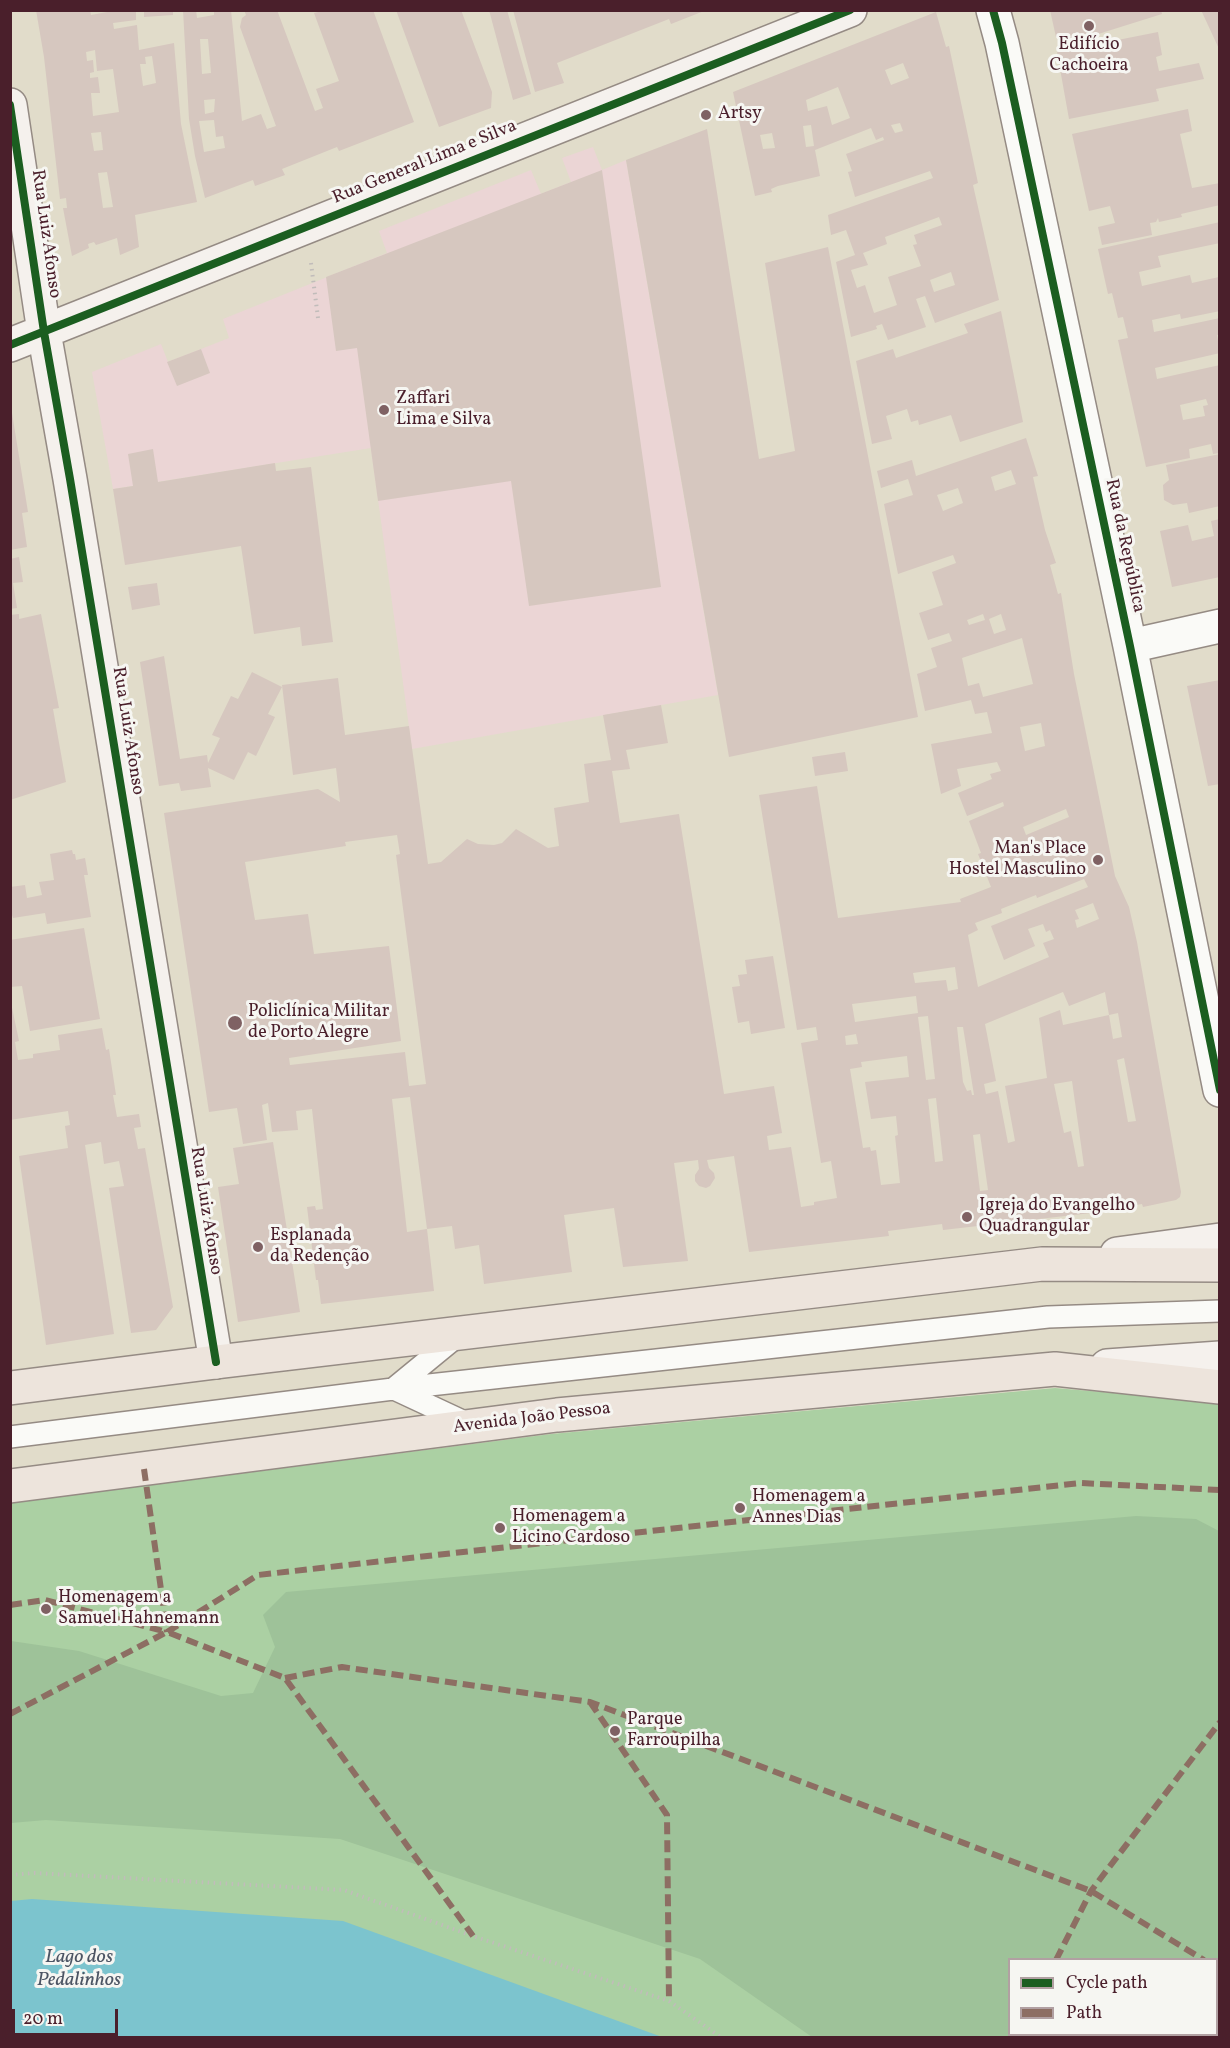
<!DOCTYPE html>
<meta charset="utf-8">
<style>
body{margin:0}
#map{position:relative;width:1230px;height:2048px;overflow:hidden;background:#e1dcca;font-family:Vollkorn,serif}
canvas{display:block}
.frame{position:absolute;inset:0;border:12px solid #4a1f2b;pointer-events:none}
.legend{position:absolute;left:1008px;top:1958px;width:210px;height:78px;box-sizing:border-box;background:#f6f6f2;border:2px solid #b1a0a2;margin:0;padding:8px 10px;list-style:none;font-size:18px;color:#4a1f2b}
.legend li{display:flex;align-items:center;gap:12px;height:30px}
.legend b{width:30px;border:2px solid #b1a0a2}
.scale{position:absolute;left:12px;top:2009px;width:106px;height:27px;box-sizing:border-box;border:3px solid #4a1f2b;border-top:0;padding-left:8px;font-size:18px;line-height:21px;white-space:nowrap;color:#4a1f2b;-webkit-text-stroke:4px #f6f6f2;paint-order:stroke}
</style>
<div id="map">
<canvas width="1230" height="2048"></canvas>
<div class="frame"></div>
<ul class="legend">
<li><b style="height:8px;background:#1b5e20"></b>Cycle path</li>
<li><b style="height:8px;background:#8d6e63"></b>Path</li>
</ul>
<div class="scale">20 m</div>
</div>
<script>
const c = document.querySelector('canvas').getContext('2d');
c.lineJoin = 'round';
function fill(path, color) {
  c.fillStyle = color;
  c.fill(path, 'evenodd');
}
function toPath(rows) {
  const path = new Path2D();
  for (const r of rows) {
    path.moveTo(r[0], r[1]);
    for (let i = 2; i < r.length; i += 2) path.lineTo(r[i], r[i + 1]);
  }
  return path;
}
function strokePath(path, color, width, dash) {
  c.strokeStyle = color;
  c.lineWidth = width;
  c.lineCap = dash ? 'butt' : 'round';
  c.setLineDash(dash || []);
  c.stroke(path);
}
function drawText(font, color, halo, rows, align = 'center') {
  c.font = font + ' Vollkorn,serif';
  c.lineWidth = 6;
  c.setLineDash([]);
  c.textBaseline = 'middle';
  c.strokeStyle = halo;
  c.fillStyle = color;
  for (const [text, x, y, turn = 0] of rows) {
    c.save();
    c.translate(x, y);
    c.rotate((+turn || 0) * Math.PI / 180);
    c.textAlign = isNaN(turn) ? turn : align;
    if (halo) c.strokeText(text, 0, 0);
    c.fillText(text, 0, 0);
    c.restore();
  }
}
fill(toPath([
 [593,147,602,170,626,160,718,695,412,749,371,448,113,489,92,372,161,344,168,362,229,338,223,319,387,253,379,231,531,170,541,194,571,182,562,158]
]), '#ebd5d5');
fill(toPath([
 [1055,1388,1219,1402,1219,2037,11,2037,10,1503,551,1434],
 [1010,1960,1216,1960,1216,2034,1010,2034]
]), '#abd0a3');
fill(toPath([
 [1136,1516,1196,1519,1219,1531,1219,2037,812,2037,700,1959,340,1839,46,1820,11,1823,11,1641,79,1651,221,1696,253,1693,275,1647,263,1615,286,1592],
 [1010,1960,1216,1960,1216,2034,1010,2034]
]), '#9ec299');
fill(toPath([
 [32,1899,343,1921,662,2037,11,2037,11,1901]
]), '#7cc4ce');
fill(toPath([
 [36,10,90,10,91,15,118,10,136,10,136,20,113,23,114,29,137,25,139,50,174,43,181,124,197,202,135,215,139,247,120,255,117,238,96,245,94,242,88,244,89,248,72,256,63,208,67,208,66,198,60,199,44,57],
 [95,50,97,71,113,69,119,112,93,116,91,93,100,93,98,77,90,78,90,73,94,72,93,60,87,61,86,52],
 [152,56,156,83,143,86,140,64,146,64,145,57],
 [101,132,103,150,94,151,91,133],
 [107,172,113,207,103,208,98,173],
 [144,10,173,10,173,15,144,17],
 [183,10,196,10,197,18,214,15,214,10,231,10,242,121,261,114,267,129,276,126,240,27,242,18,246,15,244,10,277,10,315,111,323,108,316,89,339,81,314,13,318,12,318,10,373,10,414,122,339,151,337,147,282,169,285,175,255,186,253,180,205,198,195,156,189,119],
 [200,39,208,39,211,73,202,74],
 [215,99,214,112,205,114,204,100],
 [214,120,216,137,223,136,225,148,204,152,199,121],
 [396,10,461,10,492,92,491,108,439,127],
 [489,10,507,10,531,94,513,100],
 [513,10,704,10,704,11,671,24,669,19,557,63,564,83,535,92],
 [1050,10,1161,10,1162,14,1060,46,1058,37,1056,37],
 [1201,10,1220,10,1220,51],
 [936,12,946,47,949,46,978,183,973,185,999,300,935,323,925,296,916,299,926,327,888,340,882,324,876,326,877,329,851,337,836,262,855,255,846,230,831,235,828,215,933,178,930,171,855,197,848,172,852,171,846,154,884,140,883,137,876,140,871,128,815,150,820,176,778,186,771,189,772,192,755,196,733,92],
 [903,63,909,78,891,85,885,70],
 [838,87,850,118,832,125,827,106,808,111,806,100],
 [900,123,903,131,895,133,891,125],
 [811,125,814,146,806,147,803,126],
 [772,133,775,148,763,149,760,135],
 [939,217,942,225,914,235,917,244,913,245,921,266,888,277,897,305,874,313,865,285,857,288,851,270,868,265,863,253,887,244,885,237],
 [951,272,955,285,934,292,930,280],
 [1158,32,1162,55,1156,57,1159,71,1199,63,1204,79,1156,89,1159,101,1069,119,1057,52],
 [1188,109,1192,131,1180,134,1192,188,1220,183,1220,205,1181,214,1182,217,1159,222,1158,218,1156,222,1150,223,1152,235,1102,245,1098,227,1115,223,1110,206,1089,211,1072,134],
 [707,129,759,459,795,451,765,263,828,247,918,717,729,757,626,160],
 [602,170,661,587,529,606,511,481,378,501,357,348,336,351,326,277],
 [1220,222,1220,243,1158,256,1161,267,1139,272,1142,286,1190,275,1192,283,1219,277,1220,311,1181,319,1180,314,1152,320,1154,332,1220,318,1220,334,1217,335,1220,353,1155,368,1157,379,1220,365,1220,453,1213,454,1211,444,1189,449,1190,458,1146,467,1118,340,1128,338,1123,317,1118,318,1112,293,1108,294,1098,249],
 [1206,399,1208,405,1203,406,1205,416,1183,420,1180,405],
 [1001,311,1023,422,960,442,951,415,919,425,918,420,911,422,907,409,886,416,892,439,872,444,856,361,893,349,896,358,968,333,964,324],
 [201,349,210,373,177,386,167,362],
 [12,413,28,512,22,513,27,547,10,550],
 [1026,438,1038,476,1033,477,1045,530,1056,563,1050,565,1058,594,1061,593,1074,674,1115,876,1129,907,1137,942,1181,1192,1180,1197,1176,1200,1143,1207,1142,1204,1091,1213,943,1230,942,1224,888,1231,889,1236,749,1252,734,1156,707,1160,709,1168,714,1173,715,1178,710,1186,706,1188,699,1186,695,1181,695,1175,699,1169,698,1160,674,1163,688,1261,623,1267,614,1208,564,1215,572,1272,484,1284,479,1245,455,1249,452,1226,427,1229,410,1097,392,1099,407,1232,427,1229,434,1291,321,1304,318,1280,316,1280,307,1207,315,1206,316,1210,323,1209,312,1109,296,1111,298,1130,272,1132,268,1103,262,1105,267,1140,243,1144,237,1108,209,1112,164,813,318,789,340,802,336,768,293,775,282,685,338,678,345,735,409,726,428,864,441,862,467,839,478,844,494,845,502,843,516,829,548,848,559,846,554,808,589,802,584,764,611,760,603,715,661,705,668,743,626,750,630,769,612,771,620,823,679,814,724,1094,774,1086,782,1133,767,1136,769,1150,791,1147,801,1207,814,1205,814,1202,837,1198,831,1161,821,1163,801,1043,818,1040,816,1027,797,1030,759,795,817,786,838,918,961,902,960,899,991,887,978,854,981,853,969,821,1004,806,1003,802,967,816,958,793,992,779,990,774,1001,771,997,762,957,769,961,786,941,794,931,744,992,733,987,712,975,714,971,700,925,711,917,674,937,667,931,648,952,641,949,633,928,640,919,613,943,605,932,572,956,563,953,555,898,574,884,504,913,495,908,479,881,488,877,471,912,460,916,476],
 [1011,470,1016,484,995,491,991,477],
 [958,488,963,503,943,511,937,495],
 [983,614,985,620,969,625,967,620],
 [1001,614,1006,630,994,634,989,619],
 [1022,638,1033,684,983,697,979,683,968,686,962,658],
 [1041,723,1045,746,1025,751,1020,727],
 [1066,809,1069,817,1026,835,1023,827],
 [397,835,400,854,396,855,426,1084,409,1086,405,1052,290,1065,289,1058,401,1041,389,946,314,954,308,914,255,920,245,862,346,846,345,842],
 [1084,879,1088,887,991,926,1004,960,1035,946,1028,929,1043,924,1046,932,1050,930,1054,939,1043,943,1049,957,978,987,968,935,978,930,975,923,1002,913,1001,909,1036,895,1037,898],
 [1093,903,1099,919,1077,928,1075,920,1079,919,1075,910],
 [955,967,958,989,948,991,946,980,915,983,913,973],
 [1063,992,1069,1006,1105,992,1109,1015,1118,1013,1122,1037,1113,1039,1109,1015,1063,1025,1060,1010,1039,1018,1047,1078,1005,1086,1015,1141,1008,1143,998,1091,986,1094,984,1084,996,1081,985,1024],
 [916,996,918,1013,855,1022,852,1004],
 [928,1016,935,1079,926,1080,918,1017],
 [957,1027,963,1027,974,1095,972,1095,971,1090,967,1091,963,1082],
 [856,1034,858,1044,846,1045,845,1036],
 [907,1056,909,1077,865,1082,871,1119,896,1116,898,1135,895,1136,900,1183,881,1185,876,1150,871,1151,870,1147,863,1148,850,1069,862,1067,861,1062],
 [1124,1058,1136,1121,1128,1122,1117,1060],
 [1072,1081,1084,1166,1078,1167,1071,1131,1064,1133,1054,1084],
 [936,1098,943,1161,935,1162,928,1099],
 [980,1134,988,1190,980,1191,973,1135],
 [153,449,158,482,275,463,276,471,311,467,333,642,302,646,300,627,254,634,241,546,125,565,113,489,133,486,128,454],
 [1220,454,1220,506,1189,513,1187,503,1173,505,1164,500,1163,485,1169,480,1166,465],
 [1220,519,1220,577,1172,587,1160,531,1188,525,1192,541,1214,536,1211,521],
 [19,557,23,582,13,583,17,608,10,609,10,559],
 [157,583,160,605,132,610,128,587],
 [19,614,19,619,41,614,59,708,53,709,66,782,10,800,10,615],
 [164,656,180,759,207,755,208,763,220,738,212,735,231,696,238,699,252,672,282,687,268,714,275,717,256,756,248,752,234,780,208,768,211,787,181,791,179,783,159,786,140,662],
 [1220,680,1220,784,1208,786,1187,686],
 [845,752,848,771,815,776,812,757],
 [72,850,73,854,75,854,76,860,85,858,88,875,84,875,91,917,47,924,45,913,13,918,10,909,10,887,25,885,27,898,42,895,39,882,54,880,50,854],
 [84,928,100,1019,30,1031,22,986,10,987,10,940],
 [773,956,785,1028,751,1034,749,1021,738,1023,732,987,740,986,738,975,747,974,745,960],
 [10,998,19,1041,15,1042,18,1060,33,1058,33,1054,60,1050,58,1035,102,1028,106,1050,109,1049,116,1095,113,1095,117,1117,139,1114,141,1127,134,1128,138,1149,145,1148,173,1307,156,1330,131,1333,109,1188,124,1186,119,1161,104,1164,101,1142,85,1145,114,1334,46,1345,19,1156,68,1148,65,1126,70,1125,68,1111,10,1120],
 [273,1142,300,1312,238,1322,218,1187,239,1184,233,1148]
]), '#d6c7bf');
const lane = toPath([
 [393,1389,460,1334],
 [394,1389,469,1424],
 [10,1437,393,1389,1048,1317,1220,1311]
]);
const street = toPath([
 [993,10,1002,43,1130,646,1220,1090],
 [1130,646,1220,626]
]);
const secondary = toPath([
 [10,105,44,332,70,479,216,1362],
 [10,345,850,10],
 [1117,1254,1220,1240],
 [1107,1366,1220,1358]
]);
const primary = toPath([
 [10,1388,216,1362,1042,1264,1220,1265],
 [10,1486,557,1415,1055,1369,1220,1387]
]);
strokePath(lane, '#958b84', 24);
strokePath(street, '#958b84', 36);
strokePath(secondary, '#958b84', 36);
strokePath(primary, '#958b84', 36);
strokePath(toPath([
 [311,263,318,318],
 [10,1875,34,1873,344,1890,473,1936,669,2001,722,2038]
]), '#c1bcba', 4, [1.5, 4.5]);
strokePath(lane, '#fafaf7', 21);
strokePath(street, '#fafaf7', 33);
strokePath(secondary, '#f5f1ed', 33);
strokePath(primary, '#ede4dc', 33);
strokePath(toPath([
 [144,1469,167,1632],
 [10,1605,45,1600,167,1632,258,1575,1080,1483,1220,1490],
 [285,1678,342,1667,590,1702,1091,1891,1204,1960],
 [590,1702,667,1815,669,2001],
 [10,1714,167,1632,285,1678,473,1936],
 [1056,1960,1091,1891,1220,1722],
 [1216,1967,1220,1969],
 [1017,2038,1018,2034]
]), '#8d6e63', 6, [12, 6]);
strokePath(toPath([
 [993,10,1002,43,1130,646,1220,1090],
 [10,105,44,332,70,479,216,1362],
 [10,345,850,10]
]), '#1b5e20', 8);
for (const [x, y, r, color] of [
 [1089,26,6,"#7f6163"],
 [706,115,6,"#7f6163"],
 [384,410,6,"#7f6163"],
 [1098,860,6,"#7f6163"],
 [235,1023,8,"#7f6163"],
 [967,1217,6,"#7f6163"],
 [258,1247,6,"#7f6163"],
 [740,1508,6,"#7f6163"],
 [500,1528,6,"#7f6163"],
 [46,1609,6,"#7f6163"],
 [615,1731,6,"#7f6163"]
]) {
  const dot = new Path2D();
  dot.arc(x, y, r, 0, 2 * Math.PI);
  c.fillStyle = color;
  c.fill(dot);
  strokePath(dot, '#f6f6f2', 2);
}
drawText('18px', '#4a1f2b', '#f6f6f2', [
 ["Edifício",1089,46,"center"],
 ["Cachoeira",1089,67,"center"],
 ["Artsy",718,115],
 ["Zaffari",396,400],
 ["Lima e Silva",396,421],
 ["Man's Place",1086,850,"right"],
 ["Hostel Masculino",1086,871,"right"],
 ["Policlínica Militar",248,1013],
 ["de Porto Alegre",248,1034],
 ["Igreja do Evangelho",979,1207],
 ["Quadrangular",979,1228],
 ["Esplanada",270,1237],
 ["da Redenção",270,1258],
 ["Homenagem a",752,1498],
 ["Annes Dias",752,1519],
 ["Homenagem a",512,1518],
 ["Licino Cardoso",512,1539],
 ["Homenagem a",58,1599],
 ["Samuel Hahnemann",58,1620],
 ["Parque",627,1721],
 ["Farroupilha",627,1742]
], 'left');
drawText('18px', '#4a1f2b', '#f6f6f2', [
 ["Rua General Lima e Silva",425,163,-22],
 ["Rua Luiz Afonso",45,234,82],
 ["Rua da República",1124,546,78],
 ["Rua Luiz Afonso",127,731,81],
 ["Rua Luiz Afonso",205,1211,81],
 ["Avenida João Pessoa",532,1419,-7]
]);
drawText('italic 20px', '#4c5564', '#f6f6f2', [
 ["Lago dos",79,1958],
 ["Pedalinhos",79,1981]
]);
</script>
